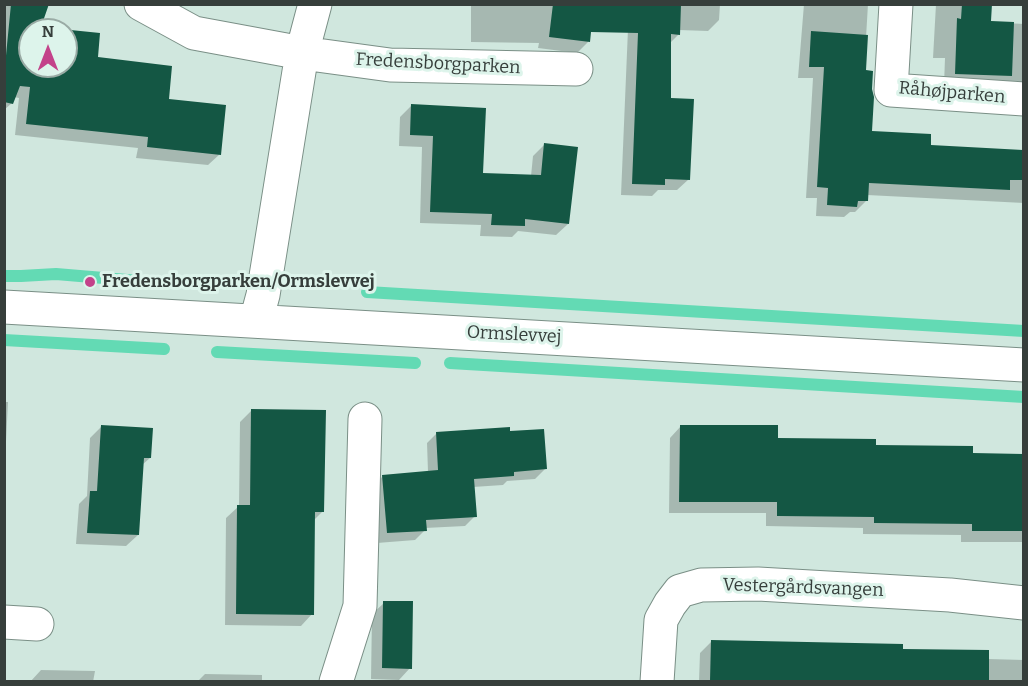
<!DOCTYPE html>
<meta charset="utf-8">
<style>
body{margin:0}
#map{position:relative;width:1028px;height:686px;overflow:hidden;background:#d0e7de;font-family:Bitter,serif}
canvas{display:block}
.frame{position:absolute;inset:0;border:6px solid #363e3b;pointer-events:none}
.north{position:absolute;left:18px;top:18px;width:60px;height:60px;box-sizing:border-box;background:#ddf4eb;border:2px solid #9aaba5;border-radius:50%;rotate:0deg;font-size:16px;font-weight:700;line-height:24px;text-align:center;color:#363e3b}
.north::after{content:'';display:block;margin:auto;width:21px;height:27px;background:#c3428a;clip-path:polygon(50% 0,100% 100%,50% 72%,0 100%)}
</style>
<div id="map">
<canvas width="1028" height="686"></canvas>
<div class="frame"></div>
<div class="north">N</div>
</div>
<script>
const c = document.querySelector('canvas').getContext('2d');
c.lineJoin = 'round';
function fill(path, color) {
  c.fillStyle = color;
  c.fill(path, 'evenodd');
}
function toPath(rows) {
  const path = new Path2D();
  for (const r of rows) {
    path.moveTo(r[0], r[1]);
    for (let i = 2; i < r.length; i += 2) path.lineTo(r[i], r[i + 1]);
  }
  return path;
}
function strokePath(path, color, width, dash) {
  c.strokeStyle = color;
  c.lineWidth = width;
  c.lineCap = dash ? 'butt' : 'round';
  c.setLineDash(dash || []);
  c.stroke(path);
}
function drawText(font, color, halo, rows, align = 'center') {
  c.font = font + ' Bitter,serif';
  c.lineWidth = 6;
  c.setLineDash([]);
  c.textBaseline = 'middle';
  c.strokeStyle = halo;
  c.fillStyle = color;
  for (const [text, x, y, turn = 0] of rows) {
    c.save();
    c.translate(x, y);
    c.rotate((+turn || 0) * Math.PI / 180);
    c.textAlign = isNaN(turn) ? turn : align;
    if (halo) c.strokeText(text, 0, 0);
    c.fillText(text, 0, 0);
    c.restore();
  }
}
fill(toPath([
 [4,4,47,4,39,29,52,30,30,30,30,66,66,66,66,31,96,58,168,100,220,154,208,165,136,158,138,148,15,135,19,98,14,97,12,103,4,110],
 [471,4,593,4,588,42,577,53,538,48,539,43,471,42],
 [626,4,720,4,719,20,708,31,679,30,679,34,669,44,669,99,689,179,677,190,658,190,652,196,621,195,629,5],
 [804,4,868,4,864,72,870,133,929,147,1024,151,1024,203,867,195,866,201,855,212,850,212,844,217,816,216,817,198,806,198,813,78,798,78],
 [936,4,990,4,989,22,1024,24,1024,90,944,85,945,58,933,58],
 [412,105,482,174,531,176,533,156,545,144,568,224,556,235,518,231,512,237,480,236,481,225,420,223,422,147,399,146,400,117],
 [4,402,8,402,4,481],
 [252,410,323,511,314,520,312,614,301,626,225,625,226,518,239,506,240,422],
 [102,426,150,458,142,465,138,535,126,546,76,544,79,504,87,496,90,438],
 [681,426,777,439,972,454,1024,455,1024,542,961,542,961,535,863,534,863,528,766,526,766,513,669,513,670,438],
 [509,432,545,469,535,479,507,481,503,485,473,487,475,516,465,526,425,528,425,530,415,540,377,543,373,486,383,476,428,472,427,443,437,433],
 [384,603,410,668,399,680,371,679,372,614],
 [711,642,902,650,988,659,1024,660,1024,682,699,682,700,653],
 [41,670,95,671,93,682,30,682],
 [205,674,262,675,262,682,197,682]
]), '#0003');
strokePath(toPath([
 [4,276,21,276,56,274,163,283],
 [367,292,1024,331],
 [4,340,164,349],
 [217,352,415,363],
 [450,363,1024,397]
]), '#63dab4', 12);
fill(toPath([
 [11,4,49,4,41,27,100,33,98,57,172,66,169,99,226,105,221,155,147,147,148,137,26,124,30,87,20,86,13,104,4,102,4,76],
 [30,30,66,30,66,66,30,66],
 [553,4,681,4,680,35,671,34,671,98,694,99,690,180,665,179,665,185,632,184,638,33,591,32,590,42,549,37],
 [962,4,992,4,991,21,1014,22,1012,76,955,74,957,18,961,19],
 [811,31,868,35,866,70,873,71,872,89,874,97,872,131,931,134,931,145,1023,150,1023,180,1010,180,1010,190,869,183,868,201,858,201,857,207,827,205,828,188,817,187,824,67,809,67],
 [411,104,486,108,483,173,541,175,544,143,578,147,569,224,525,219,525,226,491,225,492,214,430,212,433,136,410,135],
 [251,409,326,410,324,512,315,512,314,615,236,614,237,505,250,505],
 [101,425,153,428,151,458,144,458,139,535,87,533,90,491,97,491],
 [680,425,778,425,778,438,876,439,876,445,973,446,973,453,1023,454,1023,531,972,531,972,524,874,523,874,517,777,516,777,502,679,502],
 [510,427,510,431,544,429,547,469,514,472,514,476,474,479,477,517,426,520,427,531,387,533,382,475,438,470,436,432],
 [383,601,413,601,412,669,382,668],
 [711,640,903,644,903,649,989,650,989,681,710,681]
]), '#145744');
const minor = toPath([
 [141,4,194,33,302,53,390,65,576,69],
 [896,4,891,90,1024,99],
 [4,307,1024,365],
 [256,321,263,295,302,53,315,4],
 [4,622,37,624],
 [336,682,360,606,365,419],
 [657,682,661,620,670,604,680,591,701,585,758,584,950,595,1024,603]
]);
strokePath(minor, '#7a8f86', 35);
strokePath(minor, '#fff', 33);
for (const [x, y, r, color] of [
 [90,282,6,"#c3428a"]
]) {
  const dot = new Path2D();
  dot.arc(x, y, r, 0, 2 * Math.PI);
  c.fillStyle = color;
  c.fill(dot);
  strokePath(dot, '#ddf4eb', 2);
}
drawText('18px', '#363e3b', '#ddf4eb', [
 ["Fredensborgparken",438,64,3],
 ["Råhøjparken",952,93,5],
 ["Ormslevvej",514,335,3],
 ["Vestergårdsvangen",803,588,2]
]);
drawText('bold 18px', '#363e3b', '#ddf4eb', [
 ["Fredensborgparken/Ormslevvej",102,282]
], 'left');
</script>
